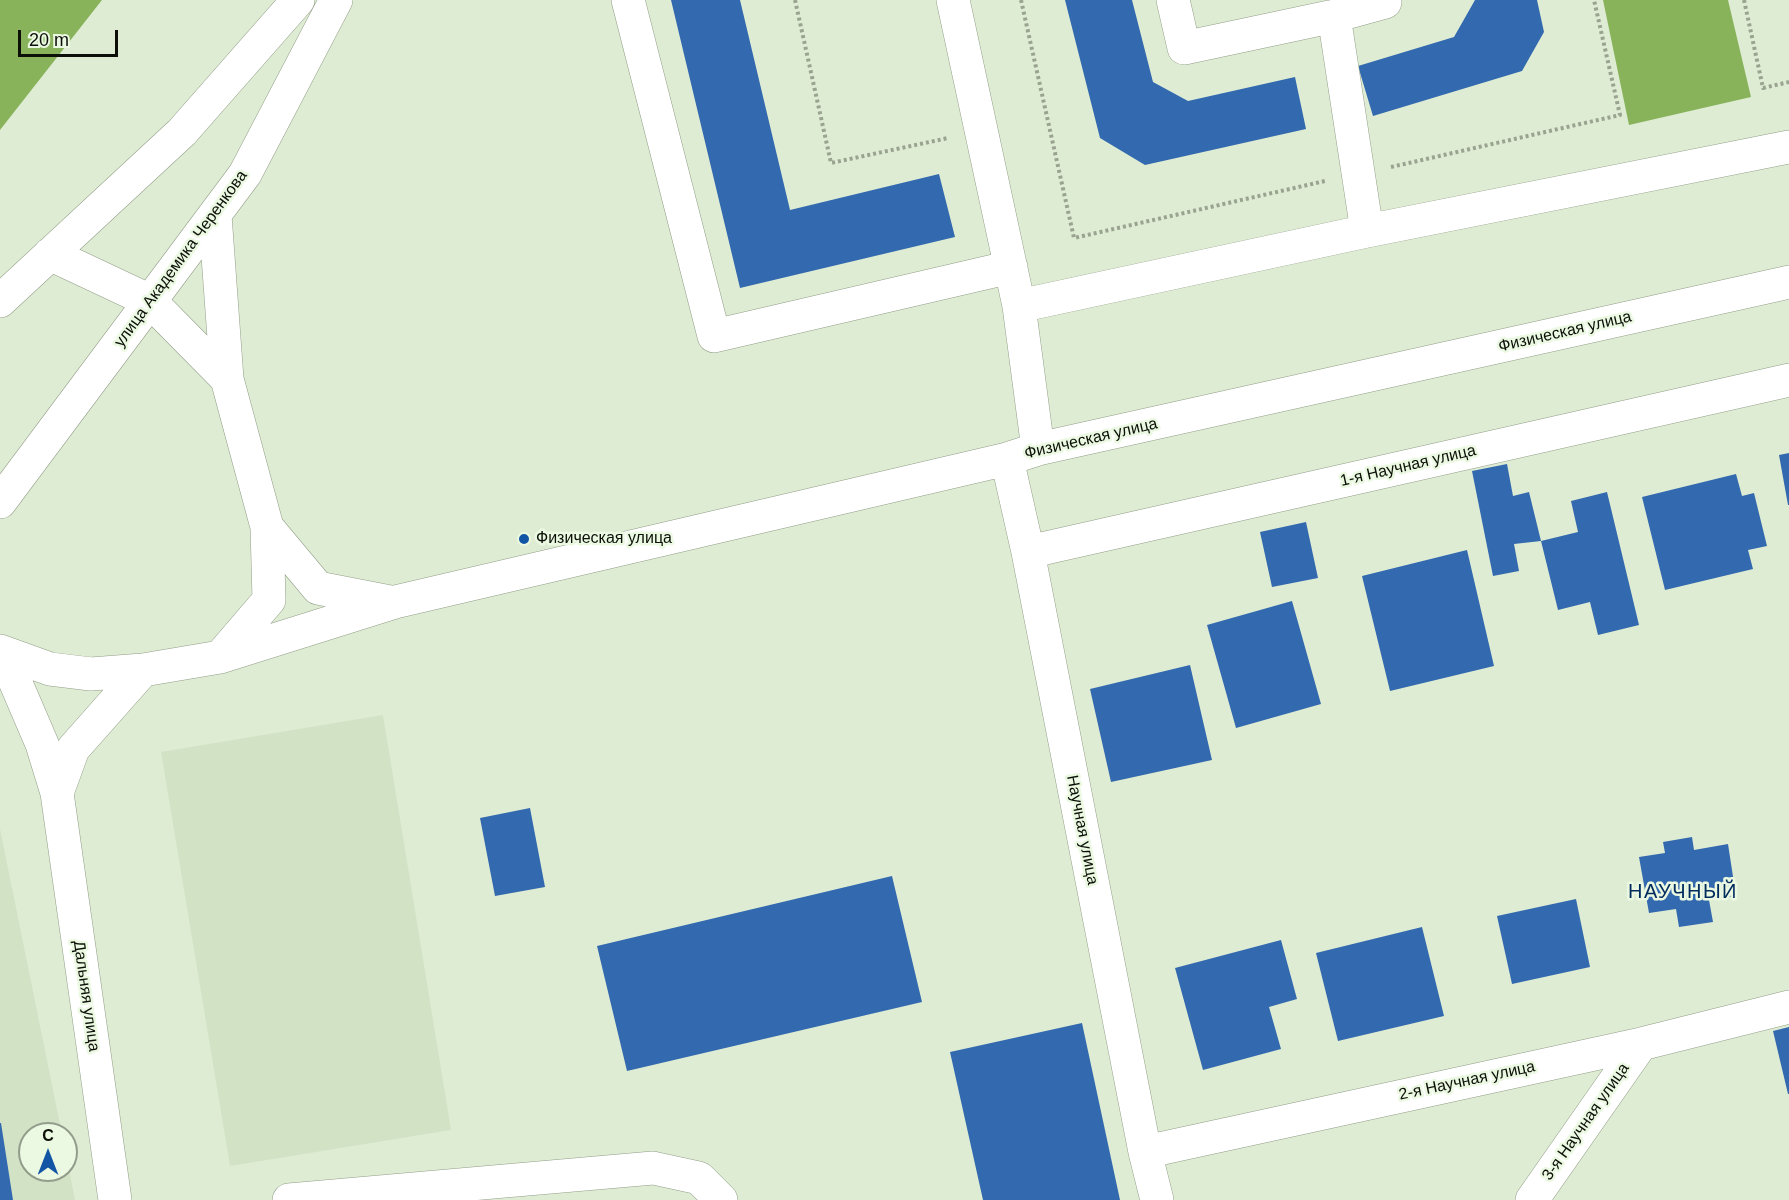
<!DOCTYPE html>
<meta charset="utf-8">
<style>
body{margin:0}
#map{position:relative;width:1789px;height:1200px;overflow:hidden;background:#dfecd4;font-family:Helvetica,sans-serif}
canvas{display:block}
.north{position:absolute;left:18px;top:1122px;width:60px;height:60px;box-sizing:border-box;background:#ecf9e2;border:2px solid #929c8b;border-radius:50%;rotate:0deg;font-size:16px;font-weight:700;line-height:24px;text-align:center;color:#0c1008}
.north::after{content:'';display:block;margin:auto;width:21px;height:27px;background:#1255a5;clip-path:polygon(50% 0,100% 100%,50% 72%,0 100%)}
.scale{position:absolute;left:18px;top:30px;width:100px;height:27px;box-sizing:border-box;border:3px solid #0c1008;border-top:0;padding-left:8px;font-size:18px;line-height:21px;white-space:nowrap;color:#0c1008;-webkit-text-stroke:4px #ecf9e2;paint-order:stroke}
</style>
<div id="map">
<canvas width="1789" height="1200"></canvas>
<div class="north">С</div>
<div class="scale">20 m</div>
</div>
<script>
const c = document.querySelector('canvas').getContext('2d');
c.lineJoin = 'round';
function fill(path, color) {
  c.fillStyle = color;
  c.fill(path, 'evenodd');
}
function toPath(rows) {
  const path = new Path2D();
  for (const r of rows) {
    path.moveTo(r[0], r[1]);
    for (let i = 2; i < r.length; i += 2) path.lineTo(r[i], r[i + 1]);
  }
  return path;
}
function strokePath(path, color, width, dash) {
  c.strokeStyle = color;
  c.lineWidth = width;
  c.lineCap = dash ? 'butt' : 'round';
  c.setLineDash(dash || []);
  c.stroke(path);
}
function drawText(font, color, halo, rows, align = 'center') {
  c.font = font + ' Helvetica,sans-serif';
  c.lineWidth = 5;
  c.setLineDash([]);
  c.textBaseline = 'middle';
  c.strokeStyle = halo;
  c.fillStyle = color;
  for (const [text, x, y, turn = 0] of rows) {
    c.save();
    c.translate(x, y);
    c.rotate((+turn || 0) * Math.PI / 180);
    c.textAlign = isNaN(turn) ? turn : align;
    if (halo) c.strokeText(text, 0, 0);
    c.fillText(text, 0, 0);
    c.restore();
  }
}
fill(toPath([
 [383,715,451,1130,230,1166,161,752],
 [0,829,62,1134,30,1134,30,1170,66,1170,66,1154,75,1200,0,1200]
]), '#d2e2c4');
fill(toPath([
 [0,0,102,0,0,130],
 [1603,0,1728,0,1751,97,1629,125]
]), '#88b35b');
fill(toPath([
 [671,0,740,0,790,210,939,174,955,237,740,288],
 [1065,0,1132,0,1153,82,1188,101,1295,77,1306,129,1145,165,1100,138],
 [1475,0,1537,0,1544,32,1522,71,1373,116,1358,66,1454,37],
 [1789,453,1789,505,1788,505,1779,455],
 [1507,464,1513,496,1529,492,1541,541,1578,532,1571,501,1607,492,1639,625,1598,635,1590,602,1558,610,1541,541,1514,544,1519,571,1493,576,1472,471],
 [1736,474,1742,496,1754,493,1767,546,1748,550,1753,569,1665,590,1642,497],
 [1306,522,1318,578,1272,587,1260,532],
 [1467,550,1494,666,1390,691,1362,576],
 [1292,601,1321,704,1236,728,1207,625],
 [1190,665,1212,760,1111,782,1090,689],
 [530,808,545,887,495,896,480,818],
 [1692,837,1694,850,1728,844,1736,896,1709,900,1713,922,1679,927,1676,909,1649,913,1639,857,1665,853,1663,842],
 [892,876,922,1002,627,1071,597,946],
 [1576,899,1590,967,1512,984,1497,916],
 [1422,927,1444,1016,1338,1041,1316,953],
 [1281,940,1297,999,1269,1007,1281,1049,1203,1070,1175,968],
 [1082,1023,1120,1200,983,1200,950,1052],
 [1789,1027,1789,1094,1788,1094,1773,1031],
 [0,1123,1,1123,13,1200,0,1200]
]), '#3369af');
const minor = toPath([
 [628,0,714,336,1011,267],
 [953,0,1019,306,1038,449],
 [1173,0,1184,48,1334,16,1385,2,1384,0],
 [1334,16,1367,231],
 [215,215,227,379,267,527,269,600,220,657],
 [50,254,150,301,227,379],
 [0,301,182,132,298,0],
 [1019,306,1367,231,1789,147],
 [1007,459,1028,552,1145,1152,1157,1200],
 [0,502,245,174,336,0],
 [267,527,318,588,390,602],
 [1028,552,1789,380],
 [0,651,50,669,91,674,143,670,220,657,395,602,1007,459,1038,449,1789,282],
 [3,653,42,744,57,793,115,1200],
 [57,793,73,749,143,670],
 [1145,1152,1641,1044,1789,1007],
 [289,1200,653,1168,699,1178,721,1200],
 [1532,1200,1641,1044]
]);
strokePath(minor, '#929e88', 34);
strokePath(toPath([
 [795,0,831,163,948,138],
 [1021,0,1074,238,1325,181],
 [1744,0,1763,88,1789,82],
 [1391,167,1620,115,1594,0]
]), '#99a390', 4, [3, 3]);
strokePath(minor, '#fff', 33);
for (const [x, y, r, color] of [
 [524,539,6,"#1255a5"]
]) {
  const dot = new Path2D();
  dot.arc(x, y, r, 0, 2 * Math.PI);
  c.fillStyle = color;
  c.fill(dot);
  strokePath(dot, '#ecf9e2', 2);
}
drawText('16px', '#0c1008', '#ecf9e2', [
 ["улица Академика Черенкова",181,259,-54],
 ["Физическая улица",1565,332,-13],
 ["Физическая улица",1091,439,-13],
 ["1-я Научная улица",1408,466,-13],
 ["Научная улица",1082,830,79],
 ["Дальняя улица",86,996,82],
 ["2-я Научная улица",1467,1081,-12],
 ["3-я Научная улица",1586,1122,-55]
]);
drawText('16px', '#0c1008', '#ecf9e2', [
 ["Физическая улица",536,539]
], 'left');
c.letterSpacing = '1.5px';
drawText('20px', '#022c5e', '#ecf9e2', [
 ["НАУЧНЫЙ",1683,892]
]);
c.letterSpacing = '0px';
</script>
